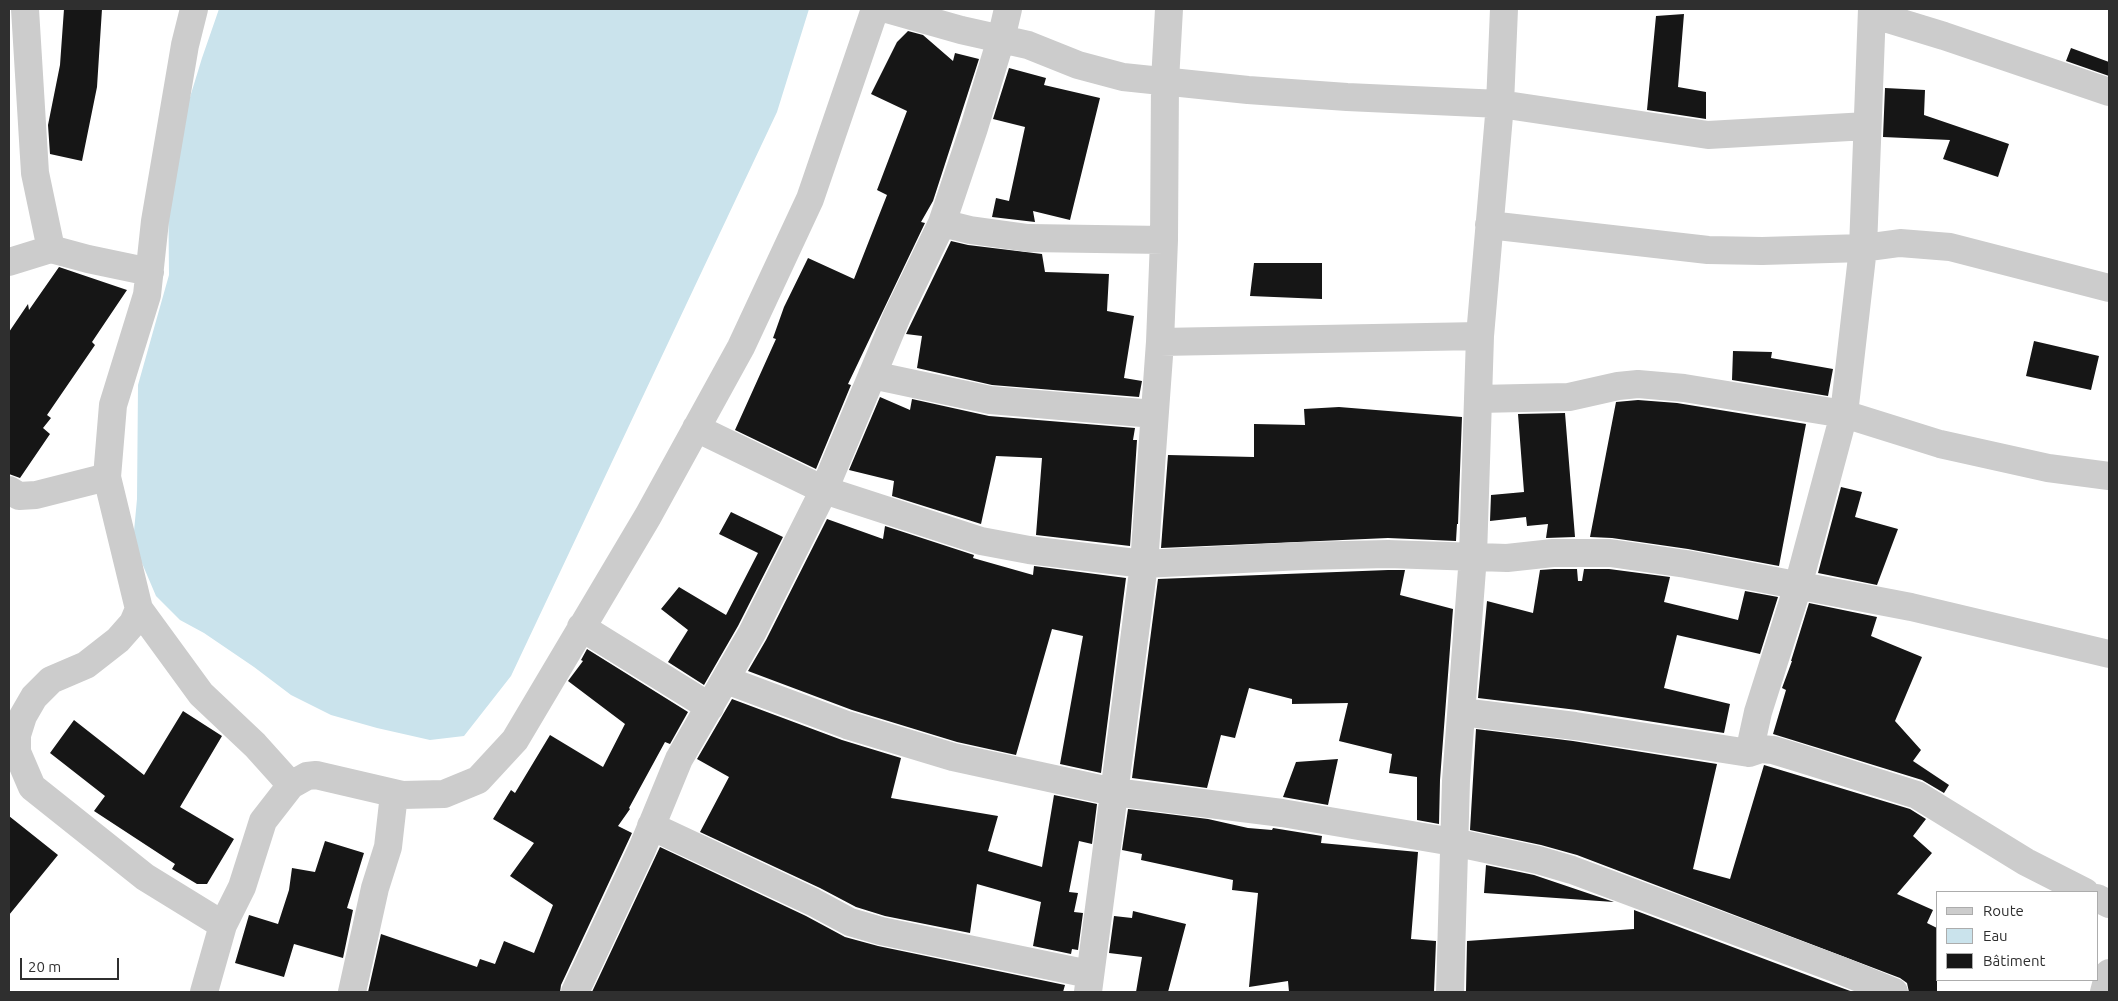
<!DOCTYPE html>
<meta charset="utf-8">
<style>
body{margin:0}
#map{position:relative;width:2118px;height:1001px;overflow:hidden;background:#fff;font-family:Ubuntu,sans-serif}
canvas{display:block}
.frame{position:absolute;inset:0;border:10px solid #2f2f2f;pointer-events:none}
.legend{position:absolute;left:1936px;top:891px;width:162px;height:90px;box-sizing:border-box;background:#fff;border:1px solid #acacac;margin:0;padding:6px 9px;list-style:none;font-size:15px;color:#2f2f2f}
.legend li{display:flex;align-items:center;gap:10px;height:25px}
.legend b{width:25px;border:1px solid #acacac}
.scale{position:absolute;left:20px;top:958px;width:99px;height:22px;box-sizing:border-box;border:2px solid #2f2f2f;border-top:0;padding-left:6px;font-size:15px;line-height:18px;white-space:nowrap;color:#2f2f2f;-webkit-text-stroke:4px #fff;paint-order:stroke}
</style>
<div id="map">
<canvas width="2118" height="1001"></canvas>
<div class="frame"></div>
<ul class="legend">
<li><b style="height:6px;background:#ccc"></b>Route</li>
<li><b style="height:14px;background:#cae3ec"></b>Eau</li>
<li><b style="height:14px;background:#161616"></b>Bâtiment</li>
</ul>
<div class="scale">20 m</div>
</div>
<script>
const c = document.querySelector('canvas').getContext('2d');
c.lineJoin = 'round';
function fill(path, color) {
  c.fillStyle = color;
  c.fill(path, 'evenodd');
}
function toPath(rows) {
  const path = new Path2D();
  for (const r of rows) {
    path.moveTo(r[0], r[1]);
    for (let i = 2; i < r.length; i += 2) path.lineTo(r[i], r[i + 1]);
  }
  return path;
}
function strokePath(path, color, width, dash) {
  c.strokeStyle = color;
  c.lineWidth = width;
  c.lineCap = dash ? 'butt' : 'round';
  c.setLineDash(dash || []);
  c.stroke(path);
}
fill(toPath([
 [219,9,809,9,777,112,511,676,464,736,430,740,377,728,331,715,291,695,254,667,204,633,180,620,156,596,133,542,137,499,138,385,169,275,168,169,202,58]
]), '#cae3ec');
fill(toPath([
 [64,9,102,9,97,87,82,161,50,154,48,125,60,65],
 [1684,14,1678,87,1706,92,1706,119,1647,110,1656,16],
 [908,31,923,35,953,61,955,53,979,59,933,201,921,222,925,223,848,384,851,385,816,469,735,430,776,339,773,338,784,307,808,258,854,279,887,195,877,190,907,111,871,94,897,42],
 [2071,48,2109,62,2109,76,2066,61],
 [1009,68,1046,78,1044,85,1100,98,1070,220,1033,211,1035,222,992,217,996,198,1009,201,1025,127,993,119],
 [1885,88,1925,90,1924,115,2009,144,1998,177,1943,159,1950,140,1883,137],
 [951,241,968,245,1042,254,1045,272,1109,274,1107,311,1134,316,1124,378,1142,381,1139,397,992,385,917,368,922,336,906,334],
 [1254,263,1322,263,1322,299,1250,296],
 [59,267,127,290,92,342,95,345,47,415,51,418,43,428,50,434,20,478,9,474,9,332,28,304,29,310],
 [2034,341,2099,356,2091,390,2026,376],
 [1733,351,1772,352,1771,358,1833,369,1828,396,1732,380],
 [880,397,910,410,912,399,989,416,1135,428,1133,440,1137,440,1130,546,1036,535,1042,458,996,456,981,524,892,496,894,481,849,470],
 [1638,400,1677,403,1806,424,1779,566,1688,549,1612,538,1590,537,1616,402],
 [1339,407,1462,417,1458,524,1457,524,1456,541,1388,538,1161,548,1168,455,1254,457,1254,424,1305,425,1304,409],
 [1565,413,1575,537,1546,538,1548,524,1527,526,1526,517,1490,521,1491,495,1524,492,1518,414],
 [1841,487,1862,492,1855,517,1898,529,1877,585,1818,573],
 [731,512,783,537,738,626,704,685,668,662,688,630,661,609,679,587,726,615,758,553,719,534],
 [827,519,883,539,885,526,974,555,973,558,1033,575,1034,566,1126,578,1101,773,1060,764,1083,636,1052,629,1016,755,957,742,852,710,748,671,766,640],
 [1554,569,1577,569,1578,581,1582,581,1584,569,1609,569,1670,577,1664,602,1738,620,1745,591,1778,597,1760,654,1677,635,1664,688,1730,704,1724,733,1577,710,1478,698,1487,601,1533,613,1540,570],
 [1388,570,1405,570,1400,595,1453,609,1440,780,1439,824,1417,820,1417,777,1389,773,1392,754,1339,741,1348,703,1292,704,1292,699,1249,688,1235,738,1221,735,1207,788,1132,778,1158,579],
 [1809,603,1877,617,1871,636,1922,657,1895,721,1921,750,1913,761,1949,785,1944,793,1922,780,1773,734,1786,690,1782,688,1792,661,1791,661],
 [587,649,688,712,670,744,665,742,629,808,630,809,618,826,632,833,561,985,560,992,368,992,381,934,477,967,480,959,495,964,504,941,534,953,553,905,510,876,534,843,493,819,511,790,515,793,550,735,603,767,625,724,568,681,583,661,581,660],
 [732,699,842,740,901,758,891,798,998,816,988,851,1042,867,1054,795,1097,804,1092,844,1079,841,1069,892,1078,893,1074,912,1083,913,1078,950,1072,949,1071,954,1033,946,1041,902,977,884,970,933,885,916,856,907,820,888,700,832,729,777,697,759],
 [183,711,222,736,180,807,234,839,207,884,197,884,172,869,175,864,94,811,105,796,50,753,74,720,144,775],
 [1476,729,1573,741,1717,764,1693,869,1730,879,1764,765,1910,809,1926,819,1913,836,1932,853,1897,894,1933,910,1927,923,1937,928,1937,992,1909,992,1907,983,1900,978,1577,855,1541,845,1470,830],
 [1338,759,1328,805,1283,797,1296,762],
 [1128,809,1208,819,1248,828,1272,830,1273,828,1322,836,1321,843,1418,852,1411,939,1436,941,1434,992,1289,992,1288,981,1249,987,1258,893,1232,890,1233,880,1141,860,1142,854,1122,850],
 [9,816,58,855,9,915],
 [325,841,364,853,347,908,353,910,343,958,294,944,284,977,235,963,249,915,278,924,289,890,292,868,315,872],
 [660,847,806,916,845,937,878,946,1065,985,1063,992,592,992],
 [1486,865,1534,875,1614,902,1484,893],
 [1634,910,1831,984,1853,992,1466,992,1467,941,1634,929],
 [1133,911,1186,924,1168,992,1136,992,1142,957,1109,953,1114,916,1132,918]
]), '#161616');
strokePath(toPath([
 [25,9,35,173,51,249],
 [194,9,185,45,155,221,147,295,113,405,107,477,139,609,201,694,255,745,291,785],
 [887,9,961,30,1028,45,1078,65,1123,77,1248,90,1347,97,1500,104,1708,135,1867,126],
 [1872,14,1944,36,2109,92],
 [942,223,970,230,1028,238,1164,240],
 [1489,225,1708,250,1762,251,1863,248,1900,243,1950,247,2109,288],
 [9,262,51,249,88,259,150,272],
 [1160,342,1164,240,1165,81,1169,9],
 [872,375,990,400,1154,414],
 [1478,399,1569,397,1618,386,1638,384,1684,388,1844,414,1940,444,2048,468,2109,476],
 [696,428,824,490,981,541,1029,550,1144,564,1302,556,1388,554,1507,558,1553,553,1610,553,1686,564,1911,607,2109,654],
 [9,490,19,496,36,495,107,477],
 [139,609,133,623,118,640,86,665,51,680,34,697,23,716,17,735,17,752,32,787,145,877,223,925],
 [581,627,710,707],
 [726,680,847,725,953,757,1114,792,1282,813,1453,842,1538,860,1572,870,1837,969,1894,992],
 [1462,712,1575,726,1749,753,1761,749,1773,750,1796,757,1917,795,2026,862,2085,892],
 [1749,753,1758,712,1798,586,1844,414,1863,248,1872,9],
 [651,826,813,902,850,922,881,931,1089,974],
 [2097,898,2109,904],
 [204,992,223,925,242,887,263,821,291,785,307,776,316,775,402,795,444,794,478,780,515,740,648,516,741,347,810,199,875,9],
 [352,992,375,888,388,847,394,794],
 [575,992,642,849,679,759,752,633,824,490,897,316,942,223,974,128,1001,39,1008,9],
 [1088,992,1144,564,1160,342,1480,336],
 [1450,992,1456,781,1473,556,1480,336,1500,104,1504,9],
 [2104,992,2109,973]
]), '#ccc', 28);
</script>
